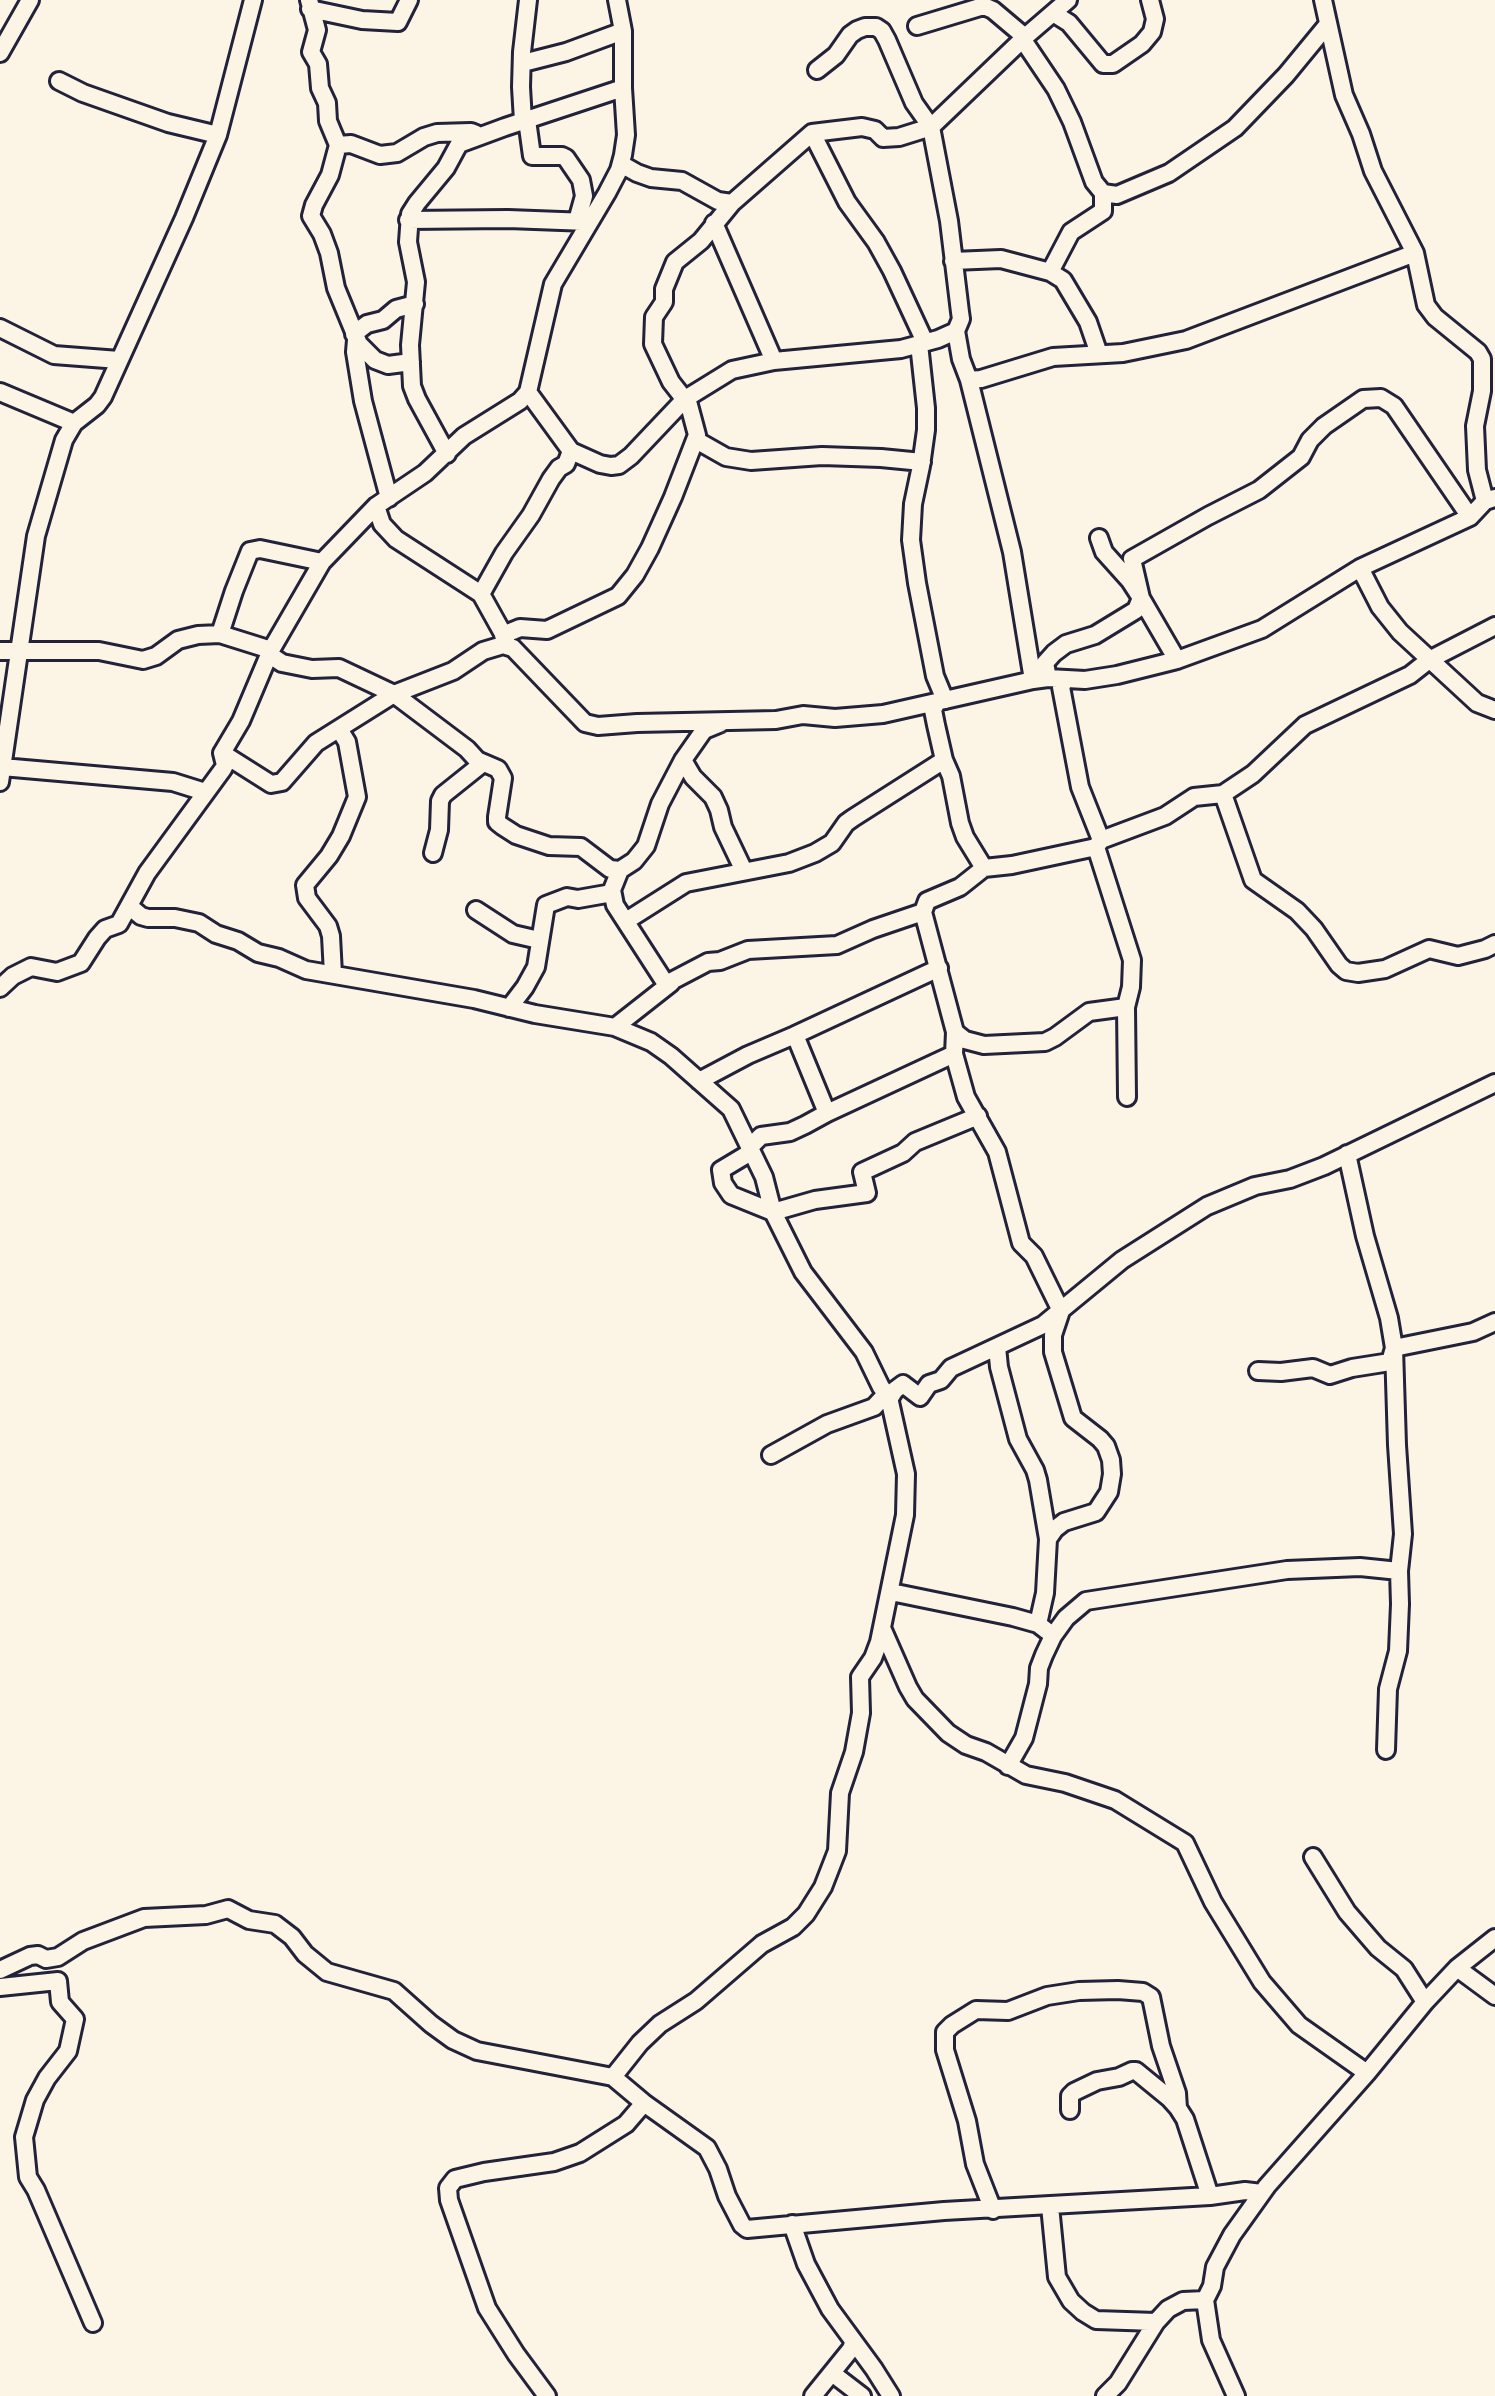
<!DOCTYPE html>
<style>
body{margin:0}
canvas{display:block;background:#fcf5e5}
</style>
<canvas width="1495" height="2396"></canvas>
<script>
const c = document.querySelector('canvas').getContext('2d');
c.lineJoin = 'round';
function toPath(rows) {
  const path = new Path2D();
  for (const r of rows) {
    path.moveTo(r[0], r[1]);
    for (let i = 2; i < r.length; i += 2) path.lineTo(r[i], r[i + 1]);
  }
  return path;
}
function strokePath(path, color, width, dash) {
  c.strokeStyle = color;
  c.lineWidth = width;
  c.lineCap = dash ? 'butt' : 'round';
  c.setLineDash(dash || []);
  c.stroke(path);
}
const minor = toPath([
 [309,0,317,30,311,52,318,64,320,88,327,103,328,121,338,145,330,175,314,205,311,216,322,234,329,253,336,288,359,344,375,360,388,365,411,362],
 [1323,0,1344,95,1361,134,1373,171,1415,253,1426,305,1435,317,1478,352,1482,359,1482,391,1475,426,1477,470,1485,501],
 [310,9,362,20,398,22,409,0],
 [1053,13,1069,23,1103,64,1113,64,1142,44,1152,32,1155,19,1150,0],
 [917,26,980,7,986,7,993,10,1025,37],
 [1023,40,1056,89,1072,122,1094,182,1103,193,1117,195,1169,173,1235,128,1286,75,1328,24],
 [0,53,30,0],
 [523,63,566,52,623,31],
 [59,81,83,93,168,123,218,135],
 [527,120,532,156,562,156,566,158,581,180,584,196,577,221],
 [523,121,521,87,522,52,528,0],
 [812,133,847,202,876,242,892,271,925,342],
 [338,145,351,144,380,155,397,153,424,137,437,133,471,132,476,134],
 [621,164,637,173,651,178,682,181,718,201,732,203],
 [408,220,508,219,588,222],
 [714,223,774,361],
 [953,261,1001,259,1050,272,1063,280,1088,322,1099,354],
 [1050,272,1071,232,1103,211,1103,193],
 [0,328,54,355,119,360],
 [956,331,961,359,969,380,1012,552,1033,680],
 [354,334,367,324,383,320,396,309,415,304],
 [356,340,355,352,363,401,389,498],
 [919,344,926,408,926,430,921,466,913,504,911,540,917,583,935,676,945,700],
 [969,380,981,379,1053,357,1123,353,1186,340,1415,253],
 [0,392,74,423],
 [528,392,571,451,600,464,611,466,619,465,631,456,685,399,732,370,774,361,901,349,938,339,956,331,961,319,960,312,949,221,931,127,1025,37,1068,0],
 [696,440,726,457,751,461,822,456,881,458,922,462],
 [571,451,566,464,559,468,551,479,531,515,504,553,481,594,506,639,503,645,513,648,585,723,598,726,637,723,776,720,803,715,835,718,883,714,1033,680,1048,678,1085,680,1117,675,1177,660,1262,629,1360,568,1470,517,1485,501,1495,498],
 [447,454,417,399,412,386,410,345,416,282,408,242,410,214,417,203,446,168,459,144,505,127,623,88],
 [376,506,382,524,396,539,481,594],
 [1360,568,1380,607,1400,632,1477,703,1495,710],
 [220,634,234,591,250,551,260,549,322,562],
 [503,635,520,628,547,630,618,596,635,575,650,548,673,497,697,435,689,405,671,382,653,344,654,317,664,302,664,289,675,262,701,241,732,203,812,133,862,127,875,130,883,138,899,137,931,127,914,103,887,40,882,31,876,27,865,27,857,30,850,35,836,55,817,70],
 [0,651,99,651,143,660,156,656,178,640,198,635,220,634,271,650],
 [270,655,282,663,312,669,339,668,394,694,467,749,477,760,498,769,503,778,497,817,497,822,502,826,516,835,549,846,581,847,610,869,620,870],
 [1177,660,1141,598,1132,559,1208,516,1259,490,1301,457,1310,440,1324,426,1363,399,1381,398,1394,406,1470,517],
 [1048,678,1045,663,1054,653,1066,644,1095,635,1136,610,1141,598,1130,581,1104,552,1099,538],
 [1065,680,1061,687,1080,787,1101,840],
 [937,702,933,710,936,725,944,760,951,776,960,823,965,837,984,868],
 [721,723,704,730,683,760,660,804,646,846,634,861,620,870,612,890,615,905,666,984,708,962,720,961,748,950,837,945,873,929,923,912,927,901,960,887,984,868,1012,865,1096,847,1101,840,1165,816,1194,797,1223,794,1253,774,1305,725,1410,675,1429,660,1495,626],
 [222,753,271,784,282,782,316,743,394,694,453,671,483,651,503,645],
 [683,760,693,777,713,797,719,810,723,827,744,871],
 [2,767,173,782,205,792],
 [0,782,36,536,64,440,74,423,97,405,103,397,184,218,218,135,253,0],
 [1223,794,1253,880,1297,911,1314,929,1339,965,1346,971,1358,973,1385,969,1429,949,1458,956,1485,949,1495,944],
 [1096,847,1132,960,1131,987,1126,1007,1127,1097],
 [433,853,439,830,440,801,443,795,483,763],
 [129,906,141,916,148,918,175,918,199,923,216,934,238,941,258,953,279,958,306,970,474,999,535,1014,615,1027,651,1042,671,1056,731,1109,764,1177,773,1212,803,1272,864,1352,881,1387,890,1398],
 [476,910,513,934,539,940],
 [923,912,955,1032,954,1054,966,1097,997,1152,1021,1243,1034,1256,1061,1311,1053,1335,1053,1352,1073,1418,1100,1439,1106,1446,1111,1460,1112,1474,1109,1492,1096,1512,1064,1522,1055,1529,1048,1539,1045,1593,1038,1624],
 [626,921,686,883,789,863,815,853,832,843,846,823,853,818,944,760],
 [333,974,331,936,328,926,307,898,305,885,329,856,341,836,357,797,347,742,339,729],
 [0,988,13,976,31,967,57,972,81,963,97,938,105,929,119,924,147,873,223,769,225,765,222,753,241,721,271,650,322,562,376,506,425,473,464,436,520,401,528,392,553,284,607,193,619,170,623,155,626,135,623,88,623,31,617,0],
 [509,1008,525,987,536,967,546,905,567,897,578,899,612,893],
 [615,1027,671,983],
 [955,1032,965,1040,984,1045,1045,1042,1055,1037,1089,1012,1126,1007],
 [699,1081,748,1055,795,1035],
 [827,1113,795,1035,939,968],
 [749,1148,761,1136,790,1132,805,1125,827,1113,954,1054],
 [751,1152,721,1170,723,1183,731,1195,773,1212,815,1200,867,1193,862,1172,903,1153,915,1142,978,1116],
 [1347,1154,1365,1236,1389,1318,1394,1348,1397,1445,1403,1534,1399,1571,1400,1604,1398,1651,1388,1689,1386,1750],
 [997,1347,999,1367,1018,1439,1035,1470,1038,1480,1048,1539],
 [1258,1371,1281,1372,1313,1368,1330,1375,1352,1368,1390,1362,1394,1348,1473,1332,1495,1322],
 [771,1455,827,1424,874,1407,886,1394],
 [891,1592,1013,1617,1038,1624,1047,1631],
 [882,1628,908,1687,915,1699,948,1733,966,1745,986,1752,1026,1775,1065,1783,1115,1800,1185,1843,1213,1902,1262,1982,1299,2025,1367,2073],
 [1008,1766,1024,1738,1038,1684,1039,1668,1044,1655,1053,1636,1066,1618,1086,1601,1287,1570,1360,1567,1399,1571],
 [1313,1857,1347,1912,1378,1948,1404,1969,1425,2002],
 [1457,1968,1495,1996],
 [0,1970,30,1956,38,1955,46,1959,58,1957,83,1941,144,1918,206,1915,228,1909,249,1920,275,1924,292,1937,305,1954,327,1972,394,1991,431,2024,453,2040,477,2051,613,2077,644,2103,707,2148,718,2169,727,2196,742,2225,747,2229,944,2211,1210,2196,1245,2191,1262,2193],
 [0,1987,58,1981,60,2002,75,2019,68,2051,47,2078,35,2100,24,2137,28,2177,36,2190,93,2323],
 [613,2077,640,2043,660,2024,696,2001,762,1944,793,1927,806,1914,823,1887,837,1851,840,1793,854,1752,861,1713,860,1677,873,1658,879,1642,905,1515,906,1474,890,1402,890,1398,895,1390,903,1384,920,1397,929,1384,941,1380,951,1368,1043,1325,1122,1260,1207,1206,1255,1186,1290,1179,1324,1166,1495,1083],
 [1070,2110,1070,2096,1074,2092,1097,2081,1119,2077,1132,2071,1136,2071,1169,2098,1178,2108],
 [1050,2206,1057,2277,1071,2301,1083,2312,1096,2320,1156,2322],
 [993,2210,975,2164,967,2121,945,2050,945,2032,952,2025,976,2010,1008,2011,1047,1996,1079,1991,1118,1990,1143,1992,1151,1997,1161,2046,1177,2093,1178,2108,1185,2119,1210,2196],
 [792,2224,806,2264,830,2309,874,2369,891,2396],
 [832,2373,862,2396],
 [547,2396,516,2354,487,2308,449,2200,448,2188,455,2179,484,2172,554,2162,580,2153,626,2124,644,2103],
 [813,2396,851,2349,853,2343],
 [1105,2396,1118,2383,1156,2322,1168,2309,1183,2301,1205,2300],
 [1236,2396,1211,2340,1205,2300,1212,2286,1215,2267,1232,2235,1267,2186,1367,2073,1425,2002,1457,1968,1495,1938]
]);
strokePath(minor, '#22223b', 22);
strokePath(minor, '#fcf5e5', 16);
</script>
